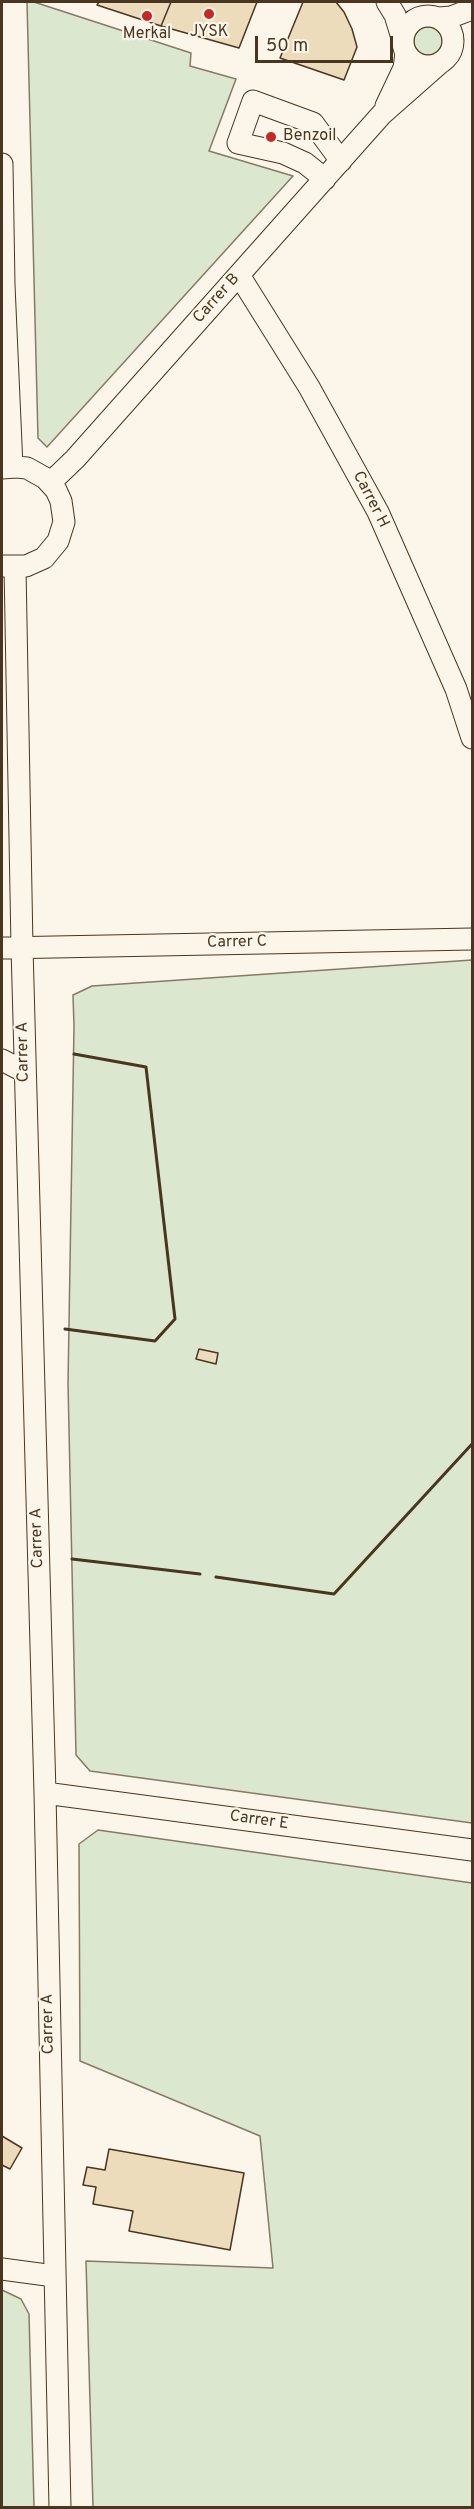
<!DOCTYPE html>
<style>
body{margin:0}
#map{position:relative;width:474px;height:2509px;overflow:hidden;background:#fbf6e9;font-family:Overpass,sans-serif}
canvas{display:block}
.frame{position:absolute;inset:0;border:3px solid #4a3520;pointer-events:none}
.scale{position:absolute;left:255px;top:36px;width:138px;height:27px;box-sizing:border-box;border:3px solid #4a3520;border-top:0;padding-left:8px;font-size:18px;line-height:21px;white-space:nowrap;color:#4a3520;-webkit-text-stroke:4px #fbf6e9;paint-order:stroke}
</style>
<div id="map">
<canvas width="474" height="2509"></canvas>
<div class="frame"></div>
<div class="scale">50 m</div>
</div>
<script>
const c = document.querySelector('canvas').getContext('2d');
c.lineJoin = 'round';
function fill(path, color) {
  c.fillStyle = color;
  c.fill(path, 'evenodd');
}
function toPath(rows) {
  const path = new Path2D();
  for (const r of rows) {
    if (r.length === 3) {
      path.moveTo(r[0] + r[2], r[1]);
      path.arc(r[0], r[1], r[2], 0, 2 * Math.PI);
      continue;
    }
    path.moveTo(r[0], r[1]);
    for (let i = 2; i < r.length; i += 2) path.lineTo(r[i], r[i + 1]);
  }
  return path;
}
function strokePath(path, color, width, dash) {
  c.strokeStyle = color;
  c.lineWidth = width;
  c.lineCap = dash ? 'butt' : 'round';
  c.setLineDash(dash || []);
  c.stroke(path);
}
function drawText(font, color, halo, rows, align = 'center') {
  c.font = font + ' Overpass,sans-serif';
  c.lineWidth = 4.5;
  c.setLineDash([]);
  c.textBaseline = 'middle';
  c.strokeStyle = halo;
  c.fillStyle = color;
  for (const [text, x, y, turn = 0] of rows) {
    c.save();
    c.translate(x, y);
    c.rotate((+turn || 0) * Math.PI / 180);
    c.textAlign = isNaN(turn) ? turn : align;
    if (halo) c.strokeText(text, 0, 0);
    c.fillText(text, 0, 0);
    c.restore();
  }
}
const green = toPath([
 [27,2,34,2,191,53,190,66,236,79,209,151,293,176,47,447,38,438,27,2],
 [428,41,14],
 [472,960,472,1823,90,1771,76,1755,68,1383,74,1026,73,995,92,986,472,960],
 [98,1830,472,1883,472,2507,93,2507,86,2261,273,2268,260,2136,80,2061,79,1844,98,1830],
 [2,2290,21,2299,29,2314,34,2507,2,2507,2,2290]
]);
fill(green, '#dce7d0');
strokePath(green, '#887966', 1.5);
const building = toPath([
 [99,2,171,2,161,26,97,5,99,2],
 [171,2,257,2,239,48,161,26,171,2],
 [303,2,336,2,344,12,352,29,357,47,344,80,280,58,303,2],
 [199,1349,218,1353,216,1364,196,1359,199,1349],
 [2,2136,22,2148,10,2169,2,2165,2,2136],
 [109,2149,244,2173,230,2250,129,2231,133,2211,93,2204,96,2187,83,2185,87,2167,105,2170,109,2149]
]);
fill(building, '#ecdcbc');
strokePath(building, '#4a3520', 1.5);
const minor = toPath([
 [387,2,395,15,402,38],
 [428,41,25],
 [439,18,451,17,472,9],
 [386,106,404,68,406,53],
 [2,164,4,285,12,467],
 [325,179,305,163,283,153,238,143,253,101,313,123,341,161],
 [239,275,309,387,378,512,456,689,472,738],
 [2,468,16,467,27,468,45,478,56,490,61,501,64,522,58,541,44,558,26,566,2,566],
 [50,483,75,459,382,114,441,62],
 [15,568,22,947,45,1793,60,2508],
 [2,948,472,939],
 [2,1060,25,1072],
 [45,1793,472,1850],
 [2,2269,54,2276]
]);
strokePath(minor, '#4a3520', 23);
strokePath(minor, '#fbf6e9', 21);
strokePath(toPath([
 [65,1329,155,1341,175,1319,146,1067,74,1054],
 [72,1559,200,1574],
 [216,1577,334,1594,472,1444]
]), '#4a3520', 3);
for (const [x, y, r, color] of [
 [209,14,6,"#c62828"],
 [147,16,6,"#c62828"],
 [271,137,6,"#c62828"]
]) {
  const dot = new Path2D();
  dot.arc(x, y, r, 0, 2 * Math.PI);
  c.fillStyle = color;
  c.fill(dot);
  strokePath(dot, '#fbf6e9', 2);
}
drawText('16px', '#4a3520', '#fbf6e9', [
 ["JYSK",209,33],
 ["Merkal",147,35],
 ["Benzoil",283,137,"left"]
]);
drawText('16px', '#4a3520', '#fbf6e9', [
 ["Carrer B",217,299,-48],
 ["Carrer H",370,500,63],
 ["Carrer C",237,943,-1],
 ["Carrer A",24,1052,-91],
 ["Carrer A",38,1538,-92],
 ["Carrer E",259,1821,8],
 ["Carrer A",49,2024,-91]
]);
</script>
